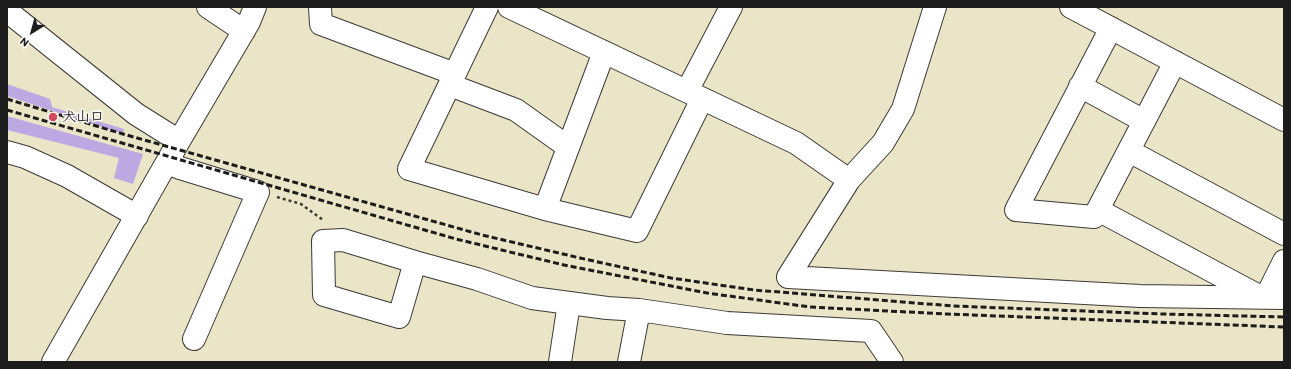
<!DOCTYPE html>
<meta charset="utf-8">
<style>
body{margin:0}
#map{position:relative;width:1291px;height:369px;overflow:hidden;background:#ebe5c7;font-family:Itim,sans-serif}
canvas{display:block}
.frame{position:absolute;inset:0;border:8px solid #1c1c1c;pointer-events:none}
.north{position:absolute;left:12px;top:12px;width:40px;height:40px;-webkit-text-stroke:3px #fdfcf7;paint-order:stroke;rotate:217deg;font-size:11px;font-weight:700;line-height:16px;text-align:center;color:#1c1c1c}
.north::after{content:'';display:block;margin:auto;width:14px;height:18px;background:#1c1c1c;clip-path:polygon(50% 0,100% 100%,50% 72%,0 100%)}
</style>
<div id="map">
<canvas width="1291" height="369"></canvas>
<div class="frame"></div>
<div class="north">N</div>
</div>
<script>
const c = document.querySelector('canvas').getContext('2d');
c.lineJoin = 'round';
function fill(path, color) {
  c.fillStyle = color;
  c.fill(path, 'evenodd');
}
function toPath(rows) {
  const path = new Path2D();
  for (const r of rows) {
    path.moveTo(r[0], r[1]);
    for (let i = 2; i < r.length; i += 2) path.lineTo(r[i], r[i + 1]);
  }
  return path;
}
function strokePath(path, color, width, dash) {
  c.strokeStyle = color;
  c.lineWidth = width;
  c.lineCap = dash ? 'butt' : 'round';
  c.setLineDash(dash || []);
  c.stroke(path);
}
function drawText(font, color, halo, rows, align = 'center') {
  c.font = font + ' Itim,"Klee One",sans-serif';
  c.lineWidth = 3;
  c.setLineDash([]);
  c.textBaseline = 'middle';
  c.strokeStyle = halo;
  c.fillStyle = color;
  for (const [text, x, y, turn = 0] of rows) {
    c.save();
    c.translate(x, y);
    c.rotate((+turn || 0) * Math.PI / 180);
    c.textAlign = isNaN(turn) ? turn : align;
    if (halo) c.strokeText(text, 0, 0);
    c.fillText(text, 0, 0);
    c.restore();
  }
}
fill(toPath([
 [7,84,50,99,52,107,124,129,123,134,7,96],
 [7,116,143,154,133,184,114,178,119,158,7,130]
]), '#bda9e2');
const minor = toPath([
 [208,7,244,31],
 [320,7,321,24,455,74],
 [487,7,409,169,545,209,637,231,702,99],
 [509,7,796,143,849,180],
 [935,7,903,109,883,143,849,180,788,277,1140,296,1284,298],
 [1071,7,1284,120],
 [7,11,136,114,179,141],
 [1111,28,1016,210,1094,217,1175,62],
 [450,85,516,110,568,147],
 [1080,86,1144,121],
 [687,91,731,7],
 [1129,151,1284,234],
 [7,152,25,157,67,176,137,216],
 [167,163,180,168,258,192,194,339],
 [545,209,604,52],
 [1098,210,1257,295],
 [415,262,399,317,324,295,323,241,343,240,415,262,477,279,532,298,607,308,639,310,727,323,871,331,892,362],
 [1266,297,1284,261],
 [53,362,179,141,249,22,255,7],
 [560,362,569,303],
 [629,362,639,310]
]);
strokePath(minor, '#3b3a36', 24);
strokePath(toPath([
 [277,197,301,204,323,220]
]), '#3b3a36', 2.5, [3, 3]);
strokePath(minor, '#fff', 22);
strokePath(toPath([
 [7,99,123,134,482,235,580,258,671,278,754,290,953,306,1162,314,1284,317],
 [7,110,456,239,564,265,707,293,810,307,947,314,1284,327]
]), '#1c1c1c', 3, [6, 3]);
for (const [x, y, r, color] of [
 [53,117,5,"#d1495b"]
]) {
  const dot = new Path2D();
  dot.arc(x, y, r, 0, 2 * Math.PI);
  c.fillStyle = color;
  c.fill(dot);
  strokePath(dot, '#fdfcf7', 1.5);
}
drawText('bold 14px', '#1c1c1c', '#fdfcf7', [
 ["犬山口",62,117]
], 'left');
</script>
